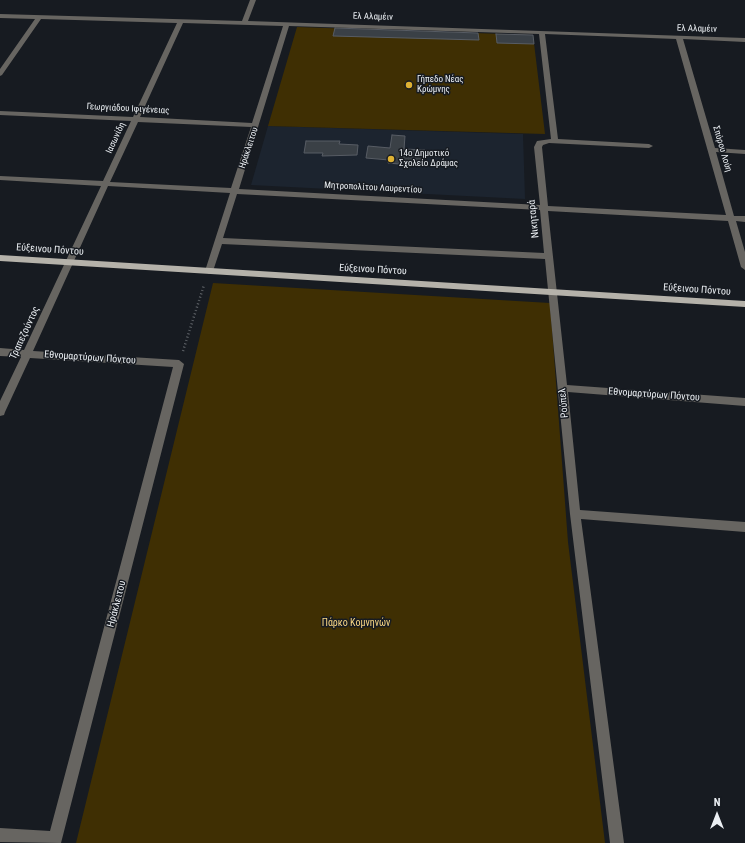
<!DOCTYPE html>
<meta charset="utf-8">
<style>
body{margin:0}
#map{position:relative;width:745px;height:843px;overflow:hidden;background:#171b21;font-family:"Roboto Condensed",sans-serif}
canvas{display:block}
.north{position:absolute;left:697px;top:795px;width:40px;height:40px;-webkit-text-stroke:3px #171b21;paint-order:stroke;rotate:0deg;font-size:11px;font-weight:700;line-height:16px;text-align:center;color:#ebeff3}
.north::after{content:'';display:block;margin:auto;width:14px;height:18px;background:#ebeff3;clip-path:polygon(50% 0,100% 100%,50% 72%,0 100%)}
</style>
<div id="map">
<canvas width="745" height="843"></canvas>
<div class="north">N</div>
</div>
<script>
const c = document.querySelector('canvas').getContext('2d');
c.lineJoin = 'round';
function fill(path, color) {
  c.fillStyle = color;
  c.fill(path, 'evenodd');
}
function toPath(rows) {
  const path = new Path2D();
  for (const r of rows) {
    path.moveTo(r[0], r[1]);
    for (let i = 2; i < r.length; i += 2) path.lineTo(r[i], r[i + 1]);
  }
  return path;
}
function strokePath(path, color, width, dash) {
  c.strokeStyle = color;
  c.lineWidth = width;
  c.lineCap = dash ? 'butt' : 'round';
  c.setLineDash(dash || []);
  c.stroke(path);
}
function drawText(font, color, halo, rows, align = 'center') {
  c.font = font + ' "Roboto Condensed",sans-serif';
  c.lineWidth = 3;
  c.setLineDash([]);
  c.textBaseline = 'middle';
  c.strokeStyle = halo;
  c.fillStyle = color;
  for (const [text, x, y, turn = 0] of rows) {
    c.save();
    c.translate(x, y);
    c.rotate((+turn || 0) * Math.PI / 180);
    c.textAlign = isNaN(turn) ? turn : align;
    if (halo) c.strokeText(text, 0, 0);
    c.fillText(text, 0, 0);
    c.restore();
  }
}
fill(toPath([
 [268,126,523,134,525,199,251,185]
]), '#1c242f');
fill(toPath([
 [297,27,533,35,545,134,268,126],
 [213,283,550,303,568,542,605,843,76,843]
]), '#3f2f03');
const building = toPath([
 [335,28,478,33,479,40,333,36,335,28],
 [496,34,533,35,534,44,497,43,496,34],
 [392,135,405,136,404,149,425,150,424,162,400,160,399,164,388,163,389,160,366,158,368,146,390,148,392,135],
 [306,141,340,141,339,144,358,145,357,155,322,156,323,153,304,153,306,141]
]);
fill(building, '#3a4046');
strokePath(building, '#575c64', 1);
strokePath(toPath([
 [183,351,204,285]
]), '#61656a', 2.5, [1, 2.5]);
fill(toPath([
 [250,0,256,0,248,21,745,38,745,42,683,39,715,148,745,150,745,154,716,152,734,216,745,216,745,222,736,221,745,252,745,270,741,267,728,221,548,211,567,385,745,398,745,406,568,392,580,510,745,522,745,532,581,519,624,843,610,843,570,514,545,259,222,244,213,271,209,274,205,271,230,193,108,186,33,351,179,360,184,364,61,843,0,842,0,828,50,831,173,367,30,358,5,412,4,415,0,416,0,401,21,357,0,356,0,348,24,350,101,186,0,180,0,176,103,181,131,121,0,115,0,111,133,117,177,23,41,19,2,75,0,76,0,69,35,19,0,18,0,14,242,21,250,0],
 [183,23,283,26,252,123,140,117,183,23],
 [289,26,539,34,551,139,537,141,534,147,540,205,239,189,289,26],
 [545,34,676,39,726,215,548,206,542,147,543,145,549,143,649,148,653,146,649,144,558,139,545,34],
 [138,122,251,127,231,188,110,182,138,122],
 [237,194,540,210,544,253,223,238,237,194]
]), '#676561');
fill(toPath([
 [0,255,745,301,745,307,0,261,0,255]
]), '#b5b2aa');
for (const [x, y, r, color] of [
 [409,85,4,"#deb133"],
 [391,159,4,"#deb133"]
]) {
  const dot = new Path2D();
  dot.arc(x, y, r, 0, 2 * Math.PI);
  c.fillStyle = color;
  c.fill(dot);
  strokePath(dot, '#171b21', 1.5);
}
drawText('9px', '#ebeff3', '#171b21', [
 ["Ελ Αλαμέιν",373,17,2],
 ["Ελ Αλαμέιν",697,29,2],
 ["Γεωργιάδου Ιφιγένειας",128,109,3],
 ["Ιασωνίδη",116,138,-65],
 ["Ηράκλειτου",249,148,-72],
 ["Σπύρου Λούη",722,149,74],
 ["Μητροπολίτου Λαυρεντίου",373,188,3]
]);
drawText('9px', '#ebeff3', '#171b21', [
 ["Γήπεδο Νέας",417,80],
 ["Κρώμνης",417,90],
 ["14ο Δημοτικό",399,154],
 ["Σχολείο Δράμας",399,164]
], 'left');
drawText('10px', '#ebeff3', '#171b21', [
 ["Νικηταρά",534,219,-96],
 ["Εύξεινου Πόντου",50,250,4],
 ["Εύξεινου Πόντου",373,270,3],
 ["Εύξεινου Πόντου",697,290,4],
 ["Τραπεζούντος",25,333,-65],
 ["Εθνομαρτύρων Πόντου",90,358,4],
 ["Εθνομαρτύρων Πόντου",654,395,4],
 ["Ρούπελ",564,403,-95],
 ["Ηράκλειτου",117,604,-75]
]);
drawText('10px', '#f9d784', '#171b21', [
 ["Πάρκο Κομνηνών",356,623]
]);
</script>
